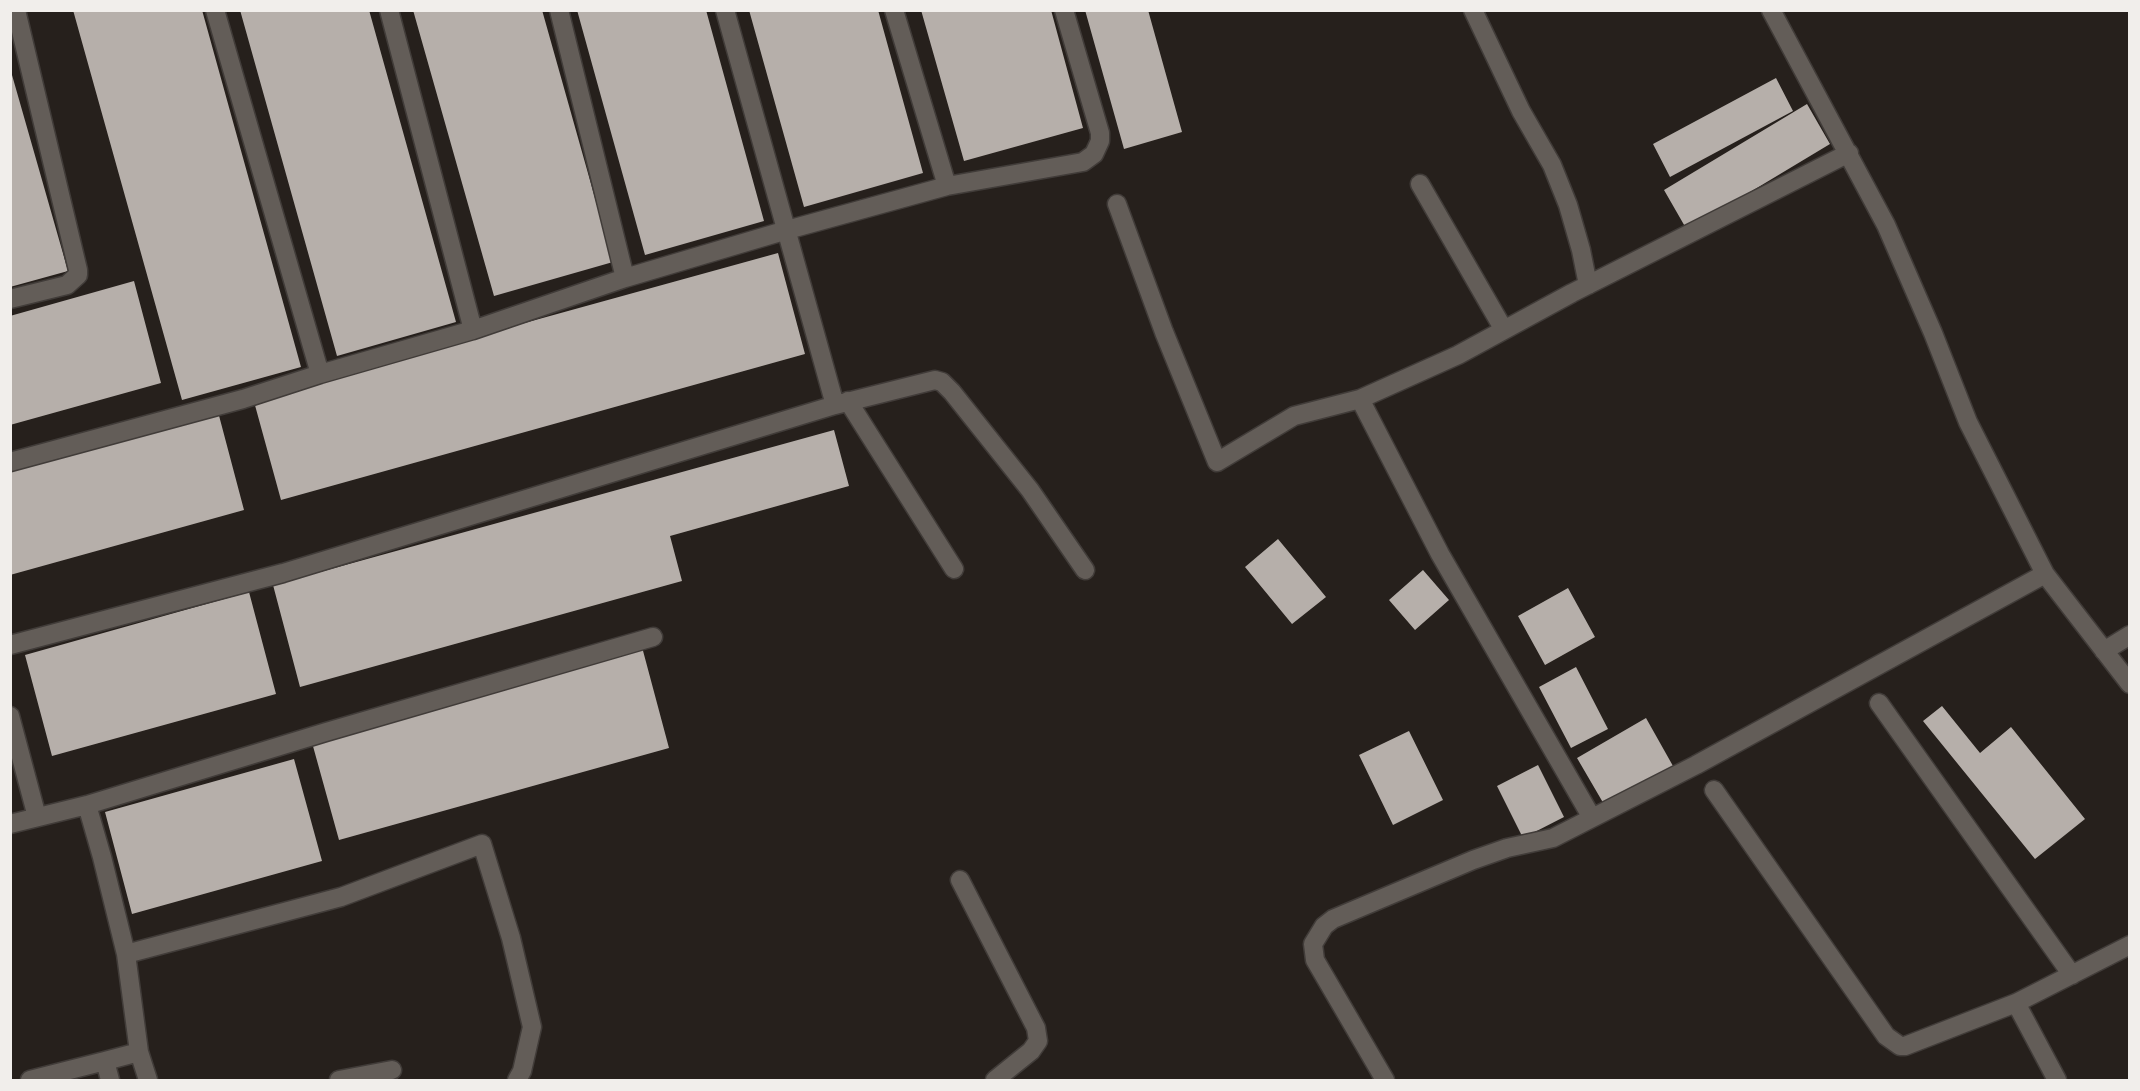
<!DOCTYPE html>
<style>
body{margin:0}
#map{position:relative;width:2140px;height:1091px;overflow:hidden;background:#26201c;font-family:"Space Grotesk",sans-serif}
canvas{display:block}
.frame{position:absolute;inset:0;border:12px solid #f1eeeb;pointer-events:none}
</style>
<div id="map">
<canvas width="2140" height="1091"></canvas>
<div class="frame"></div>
</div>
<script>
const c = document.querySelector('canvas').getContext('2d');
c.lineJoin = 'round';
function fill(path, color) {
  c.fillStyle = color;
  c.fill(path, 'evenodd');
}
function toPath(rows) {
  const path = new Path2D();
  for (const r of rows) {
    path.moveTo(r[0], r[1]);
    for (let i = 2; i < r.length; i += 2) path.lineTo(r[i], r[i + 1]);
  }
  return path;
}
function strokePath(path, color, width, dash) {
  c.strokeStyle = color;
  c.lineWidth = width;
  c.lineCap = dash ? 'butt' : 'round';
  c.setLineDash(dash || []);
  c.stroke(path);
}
fill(toPath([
 [73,10,202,10,301,367,182,400],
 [240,10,369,10,456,322,337,356],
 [413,10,542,10,613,262,494,296],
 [577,10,706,10,764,221,645,255],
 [749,10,878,10,923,173,804,207],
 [921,10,1051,10,1083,128,964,161],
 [1085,10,1148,10,1182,132,1124,149],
 [10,68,68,271,10,287],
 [1776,78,1793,111,1670,177,1653,144],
 [1807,104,1830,144,1687,230,1664,190],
 [778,253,805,354,281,500,253,398],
 [134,281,161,383,10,425,10,316],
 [217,408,244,510,10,575,10,466],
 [834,430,849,486,670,536,682,581,300,687,273,585],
 [1278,539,1326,597,1292,624,1245,567],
 [1423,570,1449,600,1415,630,1389,600],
 [1568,588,1595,637,1545,665,1518,616],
 [249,592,276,694,52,756,25,655],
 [642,647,669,748,339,840,311,739],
 [1576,667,1608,729,1571,748,1539,687],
 [1942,706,1980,753,2011,727,2085,819,2035,859,1923,721],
 [1646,718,1673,766,1605,806,1577,758],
 [1409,731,1443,800,1393,825,1359,755],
 [294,759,322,861,132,914,105,812],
 [1538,765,1564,817,1523,838,1497,786]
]), '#b6afaa');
const street = toPath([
 [215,10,320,374],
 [389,10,473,330],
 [559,10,625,278],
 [725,10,835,405],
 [894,10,947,186],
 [1473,10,1521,111,1552,165,1568,205,1581,250,1588,285],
 [1771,10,1886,225,1933,333,1968,422,2045,574,2130,684],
 [1420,184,1504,330],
 [1117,204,1164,332,1217,462,1294,416,1360,399,1458,355,1572,293,1849,153],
 [10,299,67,285,78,275,78,270,16,10],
 [1360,399,1440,554,1592,818],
 [848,401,954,569],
 [10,462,243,399,320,374,473,330,625,278,787,230,947,186,1083,162,1094,154,1100,141,1100,133,1064,10],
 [10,645,283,573,835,405,935,380,942,382,952,392,1030,490,1085,570],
 [2104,651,2130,635],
 [1879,703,2072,975],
 [10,716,37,817],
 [1714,790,1886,1036,1900,1046,1905,1046,2016,1003,2130,945],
 [87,805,102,857,126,954,139,1052,148,1080],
 [10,824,87,805,326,732,653,637],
 [960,880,1036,1028,1038,1041,1031,1051,995,1080],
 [126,954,341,897,482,844,511,938,532,1027,522,1071,517,1080],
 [2016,1003,2057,1080],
 [30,1080,105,1061],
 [110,1080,105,1061,139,1052],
 [339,1080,392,1070],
 [1385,1080,1315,960,1313,944,1324,926,1333,919,1473,860,1507,848,1553,838,1696,765,2045,574]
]);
strokePath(street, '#413c39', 21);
strokePath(street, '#635d58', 18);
</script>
